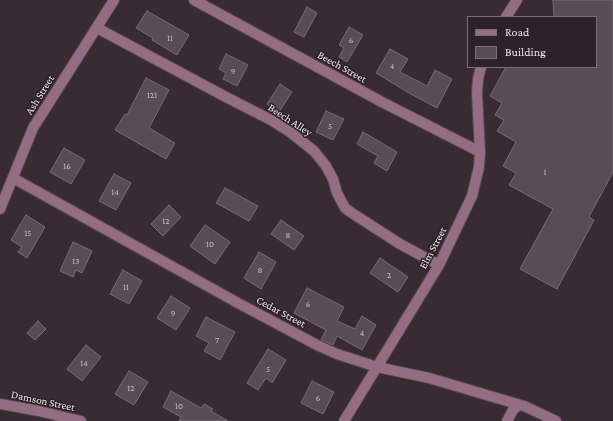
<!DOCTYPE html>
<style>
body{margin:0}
#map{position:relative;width:613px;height:421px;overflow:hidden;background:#382c32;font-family:"Crimson Pro",serif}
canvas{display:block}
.legend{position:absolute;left:467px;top:16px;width:130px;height:52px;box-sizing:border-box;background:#2d2228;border:1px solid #796f74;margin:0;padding:5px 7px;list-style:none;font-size:12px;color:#ebe3e7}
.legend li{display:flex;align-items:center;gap:8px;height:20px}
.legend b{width:20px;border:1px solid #796f74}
</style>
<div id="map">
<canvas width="613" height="421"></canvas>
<ul class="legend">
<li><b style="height:5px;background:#956d83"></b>Road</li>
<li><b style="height:11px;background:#594c53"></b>Building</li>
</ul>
</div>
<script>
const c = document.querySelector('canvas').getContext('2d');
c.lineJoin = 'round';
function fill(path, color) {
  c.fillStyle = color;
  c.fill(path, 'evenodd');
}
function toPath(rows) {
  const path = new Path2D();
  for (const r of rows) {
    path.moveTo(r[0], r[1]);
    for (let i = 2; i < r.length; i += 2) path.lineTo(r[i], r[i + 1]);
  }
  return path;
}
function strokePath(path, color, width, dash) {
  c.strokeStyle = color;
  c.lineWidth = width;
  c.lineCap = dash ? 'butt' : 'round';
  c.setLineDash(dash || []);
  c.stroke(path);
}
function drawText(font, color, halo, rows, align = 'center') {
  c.font = font + ' "Crimson Pro",serif';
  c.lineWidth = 3;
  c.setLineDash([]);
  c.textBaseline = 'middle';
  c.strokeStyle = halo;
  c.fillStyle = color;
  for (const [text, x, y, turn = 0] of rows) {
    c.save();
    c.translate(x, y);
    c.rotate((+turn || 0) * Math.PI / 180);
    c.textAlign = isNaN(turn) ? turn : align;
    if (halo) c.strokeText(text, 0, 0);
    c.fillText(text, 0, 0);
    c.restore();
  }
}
const building = toPath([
 [553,0,613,0,613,172,589,217,594,220,557,289,520,269,553,209,509,185,516,173,503,166,516,142,497,131,504,120,495,115,502,103,490,96,506,67,596,67,596,17,554,17,553,0],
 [307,7,317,13,304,37,294,32,307,7],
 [147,11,189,35,177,55,152,40,153,38,136,28,147,11],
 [349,27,363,35,347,62,339,57,344,48,339,45,349,27],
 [390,49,408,59,400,72,427,86,435,70,452,79,437,108,409,93,376,73,390,49],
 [226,54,248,65,237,86,223,79,226,73,219,69,226,54],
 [146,78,169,90,149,128,175,143,166,159,115,130,125,114,127,115,146,78],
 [280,84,292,92,279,112,267,104,280,84],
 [326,111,344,119,333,140,316,132,326,111],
 [363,132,397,152,387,171,374,163,378,156,357,144,363,132],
 [64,148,85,160,71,184,50,172,64,148],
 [114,174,131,183,116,210,99,201,114,174],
 [225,188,258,206,249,221,216,203,225,188],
 [169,205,181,217,163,236,151,224,169,205],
 [26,215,45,227,27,258,18,252,22,247,11,240,26,215],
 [281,220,304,236,294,250,271,234,281,220],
 [205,225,230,242,215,264,190,246,205,225],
 [73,242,92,251,82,273,76,270,73,277,60,271,73,242],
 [259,252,276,262,261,289,244,278,259,252],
 [380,258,408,277,398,292,370,273,380,258],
 [123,270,142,281,129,304,110,294,123,270],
 [307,288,344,307,337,321,355,329,362,316,376,325,362,350,337,336,333,345,321,340,326,330,294,313,307,288],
 [171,296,190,308,176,330,157,318,171,296],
 [206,317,235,332,220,360,204,351,209,343,196,336,206,317],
 [38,321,46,329,35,340,27,333,38,321],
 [86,345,101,357,82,381,67,369,86,345],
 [268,349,286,360,272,383,266,378,258,390,247,383,268,349],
 [129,371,148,382,134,405,115,394,129,371],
 [312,381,334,392,323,414,301,403,312,381],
 [171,391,201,408,204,404,213,409,211,411,228,421,179,421,181,417,163,407,171,391]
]);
fill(building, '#594c53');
strokePath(building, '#796b72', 1);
const minor = toPath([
 [194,0,380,101,480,152],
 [506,17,517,0],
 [97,28,226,97,271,120,290,132,314,151,326,166,333,179,337,193,345,208,352,213,400,244,439,265],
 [13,178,238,303,317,345,337,354,377,367,429,378,524,406,556,421],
 [0,209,33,128,114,0],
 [0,404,39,411,81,421],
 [344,421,439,265,472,196,479,167,480,152,477,93,478,79,481,67],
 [507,421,513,410,519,405]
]);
strokePath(minor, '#55494f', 12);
strokePath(minor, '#956d83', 10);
drawText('9px', '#c6bdc2', null, [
 ["11",170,38],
 ["6",351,40],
 ["4",392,66],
 ["9",233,71],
 ["121",152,95],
 ["5",330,126],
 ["16",67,166],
 ["1",545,172],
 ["14",115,192],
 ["12",166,221],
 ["15",28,233],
 ["8",288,235],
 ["10",210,244],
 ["13",76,261],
 ["8",260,270],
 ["2",389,275],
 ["11",126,287],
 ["6",308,304],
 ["9",173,313],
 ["4",362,333],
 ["7",217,340],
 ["14",84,363],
 ["5",268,369],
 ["12",131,388],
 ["6",318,398],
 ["10",179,406]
]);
drawText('11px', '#ebe3e7', '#2d2228', [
 ["Beech Street",342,67,29],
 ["Ash Street",40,95,-58],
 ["Beech Alley",290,120,33],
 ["Elm Street",433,248,-62],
 ["Cedar Street",281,312,28],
 ["Damson Street",43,401,12]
]);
</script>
